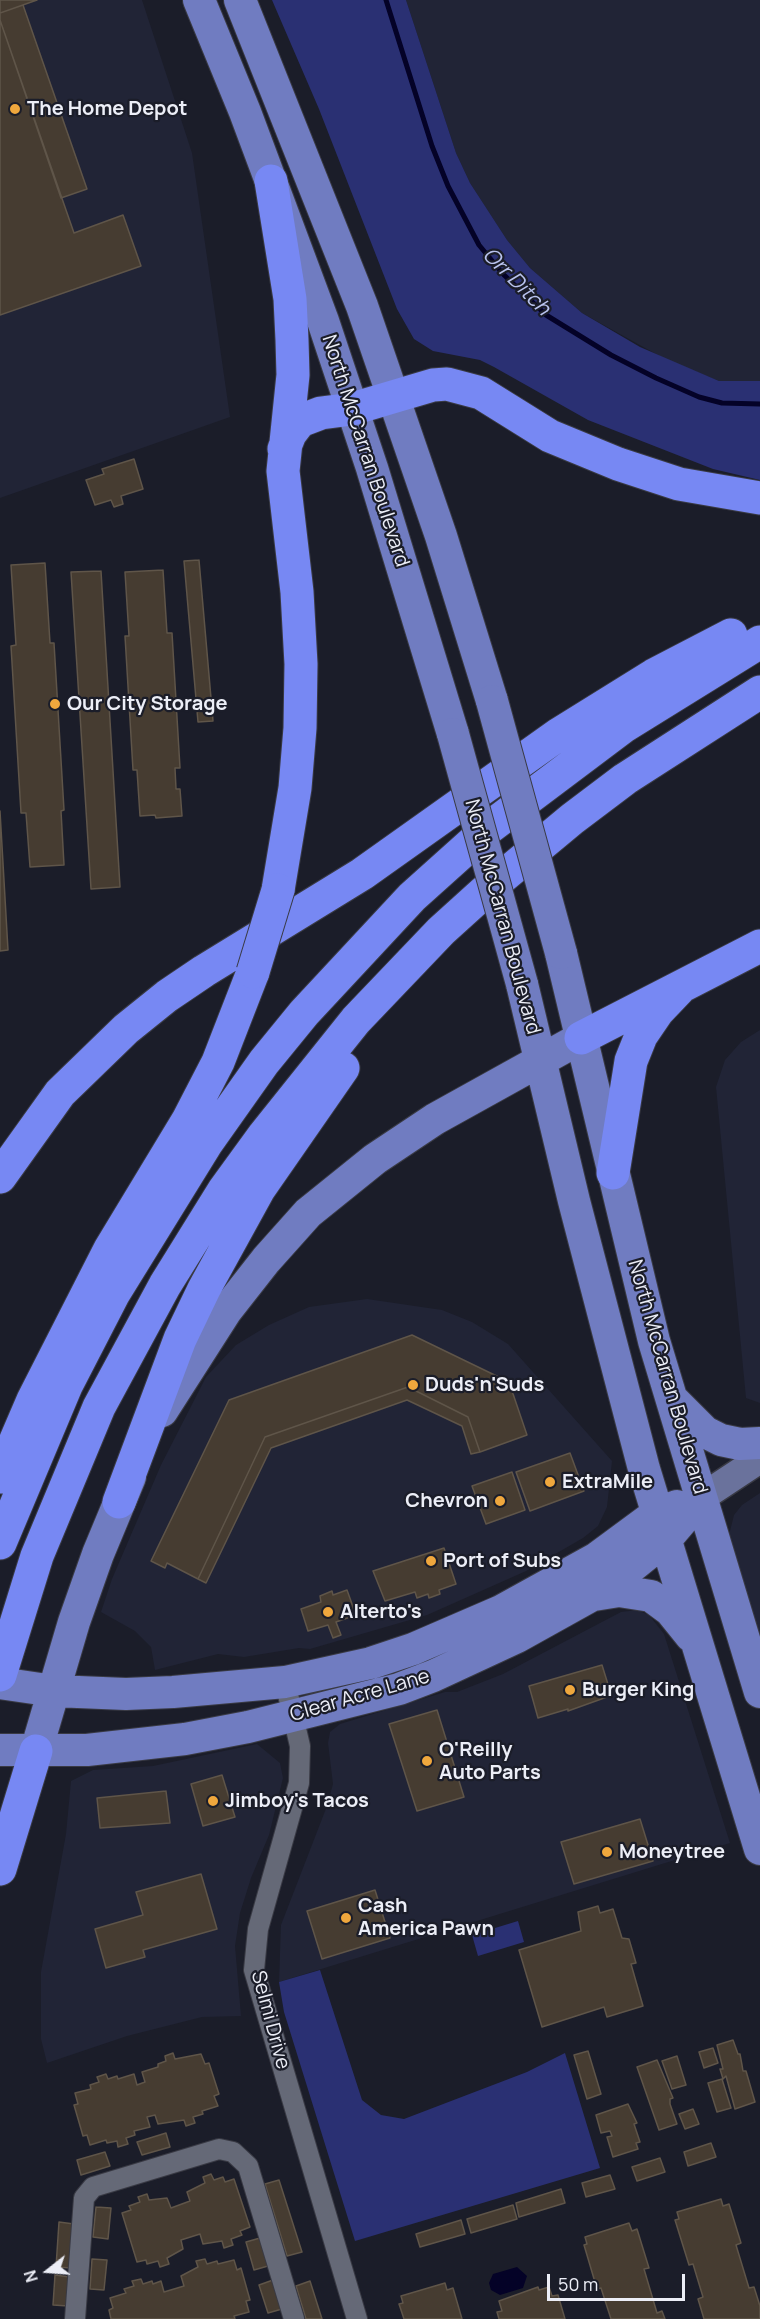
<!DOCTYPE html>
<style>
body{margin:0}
#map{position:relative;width:760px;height:2319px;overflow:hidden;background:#1b1d29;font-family:Manrope,sans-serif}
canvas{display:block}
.north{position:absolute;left:18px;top:2241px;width:60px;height:60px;-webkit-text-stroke:4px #1b1d29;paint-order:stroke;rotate:253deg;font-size:16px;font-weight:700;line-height:24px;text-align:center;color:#eceef7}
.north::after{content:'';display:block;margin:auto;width:21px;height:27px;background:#eceef7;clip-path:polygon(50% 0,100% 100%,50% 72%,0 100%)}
.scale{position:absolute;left:547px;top:2274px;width:138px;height:27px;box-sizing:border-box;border:3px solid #eceef7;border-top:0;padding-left:8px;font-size:18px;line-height:21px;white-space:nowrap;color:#eceef7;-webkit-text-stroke:4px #1b1d29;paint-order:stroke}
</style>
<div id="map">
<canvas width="760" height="2319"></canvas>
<div class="north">N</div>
<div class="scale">50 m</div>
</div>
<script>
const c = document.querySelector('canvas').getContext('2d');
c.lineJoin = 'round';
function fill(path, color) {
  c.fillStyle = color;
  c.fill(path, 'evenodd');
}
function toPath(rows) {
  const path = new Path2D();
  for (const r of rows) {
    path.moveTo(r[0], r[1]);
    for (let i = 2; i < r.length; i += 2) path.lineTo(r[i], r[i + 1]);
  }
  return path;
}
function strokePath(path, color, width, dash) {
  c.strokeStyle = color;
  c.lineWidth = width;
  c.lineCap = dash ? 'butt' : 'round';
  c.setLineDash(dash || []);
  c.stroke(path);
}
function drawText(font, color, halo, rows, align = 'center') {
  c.font = font + ' Manrope,sans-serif';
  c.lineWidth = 4.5;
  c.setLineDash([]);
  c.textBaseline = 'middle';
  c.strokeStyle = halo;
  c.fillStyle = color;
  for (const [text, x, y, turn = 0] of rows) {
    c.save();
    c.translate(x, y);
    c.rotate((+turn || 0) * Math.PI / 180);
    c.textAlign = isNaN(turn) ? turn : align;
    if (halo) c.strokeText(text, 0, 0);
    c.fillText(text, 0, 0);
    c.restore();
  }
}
fill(toPath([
 [0,0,142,0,192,153,230,417,0,498],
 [406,0,760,0,760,381,719,381,665,359,582,313,530,268,507,240,470,183,456,153],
 [760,1030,760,1403,746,1398,716,1087,725,1060,741,1042],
 [367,1299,442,1310,472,1322,508,1344,612,1461,607,1507,598,1526,583,1538,526,1571,427,1615,310,1649,299,1648,244,1657,218,1654,155,1670,151,1647,135,1631,101,1612,112,1579,161,1465,206,1377,236,1345,269,1325,309,1307],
 [760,1493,760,1645,728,1539,734,1515,742,1505],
 [637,1610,649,1615,664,1634,730,1843,279,1982,281,1925,327,1806,333,1784,328,1743,330,1732,340,1724,445,1692,457,1692,503,1674,621,1612],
 [257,1744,280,1763,283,1778,269,1835,251,1878,240,1913,235,1946,241,2016,202,2017,127,2036,47,2063,41,2039,41,1972,66,1834,71,1781,93,1770,153,1766]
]), '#212436');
fill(toPath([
 [272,0,406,0,456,153,470,183,507,240,530,268,582,313,640,347,719,381,760,381,760,480,713,469,588,420,494,367,480,360,433,351,414,339,397,309,319,109],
 [518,1921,524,1942,478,1956,472,1935],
 [320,1970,362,2100,381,2115,404,2119,527,2072,565,2053,600,2168,355,2241,284,2012,279,1982]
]), '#2a3073');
fill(toPath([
 [517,2267,527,2276,523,2288,500,2295,491,2290,489,2283,493,2274]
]), '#040227');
strokePath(toPath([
 [386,0,432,146,448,186,479,245,503,274,546,315,611,355,656,378,699,397,722,403,760,404]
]), '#040227', 5);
const building = toPath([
 [0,0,37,0,0,13,0,0],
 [23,5,87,189,61,198,0,20,0,13,23,5],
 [0,20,74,233,123,215,141,266,0,315,0,20],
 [134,459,143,489,121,496,123,504,114,507,111,500,95,505,86,480,104,474,102,469,134,459],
 [199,560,213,721,198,722,184,561,199,560],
 [45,563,50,643,54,643,64,810,61,811,64,865,30,867,26,813,21,813,11,646,16,645,11,565,45,563],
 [163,570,167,633,172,633,180,768,175,768,176,789,180,789,182,816,156,818,155,815,140,816,137,770,133,770,125,636,129,636,125,572,163,570],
 [101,571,120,887,91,889,71,572,101,571],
 [0,811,8,950,0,951,0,811],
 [412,1335,509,1382,527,1435,480,1452,468,1417,408,1387,265,1437,198,1579,167,1563,165,1568,151,1561,229,1400,412,1335],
 [408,1387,468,1417,480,1452,471,1454,462,1426,407,1400,271,1448,206,1583,198,1579,265,1437,408,1387],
 [570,1453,584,1491,530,1511,516,1472,570,1453],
 [512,1472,525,1510,486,1524,472,1486,512,1472],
 [444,1548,456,1584,439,1590,440,1594,429,1598,428,1594,417,1598,415,1592,385,1601,373,1571,444,1548],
 [347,1590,356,1615,336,1622,341,1635,333,1638,328,1625,308,1631,301,1609,321,1602,320,1596,332,1591,333,1595,347,1590],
 [602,1665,611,1694,607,1695,607,1697,568,1711,568,1709,538,1718,529,1686,602,1665],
 [437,1710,464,1797,417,1811,389,1724,437,1710],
 [222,1775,235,1817,203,1826,191,1784,222,1775],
 [166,1791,170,1823,100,1828,97,1798,166,1791],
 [640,1819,653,1861,574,1884,561,1842,640,1819],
 [201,1874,217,1929,143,1950,145,1957,106,1968,95,1929,143,1915,136,1892,201,1874],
 [375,1890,390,1938,322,1959,307,1911,375,1890],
 [598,1906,600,1913,613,1909,622,1938,629,1939,636,1963,631,1964,643,2006,607,2017,604,2007,542,2027,519,1950,581,1931,578,1912,598,1906],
 [733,2040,738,2054,740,2054,742,2065,743,2071,746,2071,755,2102,735,2109,726,2076,723,2079,720,2069,723,2069,717,2045,733,2040],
 [713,2048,718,2063,704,2068,699,2052,713,2048],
 [588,2051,601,2094,587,2099,574,2055,588,2051],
 [173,2053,175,2059,201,2054,205,2064,209,2063,219,2094,214,2096,218,2106,202,2111,203,2114,193,2117,195,2123,186,2126,184,2120,158,2124,155,2115,147,2117,150,2127,134,2131,135,2135,126,2138,128,2144,118,2147,117,2141,107,2143,106,2140,90,2145,87,2135,83,2136,74,2105,78,2104,75,2093,91,2089,90,2085,99,2082,97,2077,106,2074,108,2079,117,2076,118,2079,134,2074,137,2085,145,2082,142,2072,158,2067,158,2064,166,2061,165,2056,173,2053],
 [677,2056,686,2085,672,2089,662,2061,677,2056],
 [657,2060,673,2098,670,2099,670,2104,677,2124,659,2130,637,2067,657,2060],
 [722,2079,731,2108,717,2112,708,2083,722,2079],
 [628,2104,637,2123,634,2124,640,2142,636,2143,638,2149,613,2157,607,2137,612,2136,610,2131,601,2133,596,2115,628,2104],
 [693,2109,699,2124,685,2129,679,2114,693,2109],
 [166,2133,170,2147,142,2155,137,2142,166,2133],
 [711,2143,716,2157,688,2166,684,2152,711,2143],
 [105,2152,110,2166,81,2175,77,2160,105,2152],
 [660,2158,665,2172,637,2181,632,2167,660,2158],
 [211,2174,214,2180,223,2177,225,2182,234,2179,250,2227,240,2231,242,2235,231,2239,233,2245,224,2248,222,2241,203,2244,200,2234,181,2240,183,2249,167,2258,169,2264,160,2267,158,2261,147,2264,146,2260,137,2262,122,2213,131,2210,129,2206,140,2202,138,2197,147,2194,149,2200,167,2198,171,2208,190,2201,187,2192,205,2183,203,2177,211,2174],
 [610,2175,615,2189,586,2197,582,2183,610,2175],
 [279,2180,302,2252,287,2256,265,2184,279,2180],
 [561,2189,565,2203,519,2217,516,2203,561,2189],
 [721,2199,723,2206,729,2204,741,2243,736,2245,749,2288,754,2287,760,2306,760,2319,704,2319,698,2299,703,2297,693,2264,689,2265,675,2220,679,2219,677,2212,721,2199],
 [513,2205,517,2219,471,2233,467,2219,513,2205],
 [96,2207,111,2208,108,2239,93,2237,96,2207],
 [461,2220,465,2234,420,2247,416,2234,461,2220],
 [59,2222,74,2224,71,2268,56,2267,59,2222],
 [629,2223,632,2231,637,2229,649,2268,644,2269,657,2313,662,2311,665,2319,611,2319,601,2288,597,2289,584,2245,587,2244,585,2237,629,2223],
 [260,2238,268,2266,254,2270,246,2242,260,2238],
 [92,2259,107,2260,104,2290,90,2289,92,2259],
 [205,2259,207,2264,217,2261,218,2264,234,2260,237,2270,241,2268,250,2300,246,2301,249,2312,234,2316,235,2319,111,2319,109,2310,113,2308,110,2298,126,2293,124,2289,134,2286,132,2281,141,2279,143,2284,152,2281,153,2284,161,2281,164,2292,184,2286,181,2276,198,2267,196,2261,205,2259],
 [55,2275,70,2277,68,2306,53,2305,55,2275],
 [273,2280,282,2309,268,2313,259,2285,273,2280],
 [310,2281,322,2319,306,2319,296,2286,310,2281],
 [445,2283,447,2290,453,2288,462,2319,404,2319,399,2304,403,2303,401,2296,445,2283],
 [538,2287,539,2290,549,2287,552,2296,558,2295,565,2319,499,2319,497,2312,502,2311,499,2301,538,2287]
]);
fill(building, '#463c31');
strokePath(building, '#5f5549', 1.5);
const street = toPath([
 [285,1682,300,1746,299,1783,258,1929,254,1970,357,2319],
 [75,2319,84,2198,93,2187,219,2149,233,2152,248,2166,294,2319]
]);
const secondary = toPath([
 [701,1498,760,1459]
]);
const primary = toPath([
 [199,0,245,112,323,321,372,468,453,734],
 [240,0,362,306,441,536,492,701],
 [561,953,654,1341,760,1692],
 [522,984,574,1201,644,1469,760,1849],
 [674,1401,705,1432,721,1440,740,1444,760,1443],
 [162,1411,226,1311,266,1260,308,1213,375,1159,435,1119,581,1038],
 [594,1595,619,1591,651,1596,670,1610,691,1636],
 [0,1683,54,1691,126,1694,173,1692,285,1682,371,1663,413,1649,501,1611,597,1558,658,1513,677,1506],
 [0,1750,87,1750,185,1739,248,1727,399,1689,433,1676,517,1637,605,1588,666,1539,701,1498],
 [36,1751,74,1622,98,1554,130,1477]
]);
const highway = toPath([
 [271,181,290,299,292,340,293,375,283,471,297,592,301,664,300,728,295,788,278,890],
 [284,449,290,434,300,421,321,413,352,409,433,385,447,384,481,393,550,436,618,464,679,484,760,498],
 [581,1038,760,946],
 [613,1173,631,1061,641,1036,658,1011,679,989],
 [0,1177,60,1093,126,1029,167,996,204,971,362,874,559,734,654,675,731,635],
 [0,1477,33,1400,110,1249,188,1120,218,1062,253,972],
 [119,1502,180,1339,204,1289,259,1189,343,1068],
 [0,1543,66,1386,114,1293,206,1144,264,1062,304,1013,412,897,490,827,623,727,760,642],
 [0,1675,37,1556,99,1407,165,1285,224,1190,264,1135,356,1020,441,931,483,893,572,819,625,779,760,692],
 [0,1869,36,1751]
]);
strokePath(street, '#393a44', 22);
strokePath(secondary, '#393a44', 31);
strokePath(primary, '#393a44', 34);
strokePath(highway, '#393a44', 35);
strokePath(street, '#656977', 20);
strokePath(secondary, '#6a729c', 28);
strokePath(primary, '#707cc1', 32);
strokePath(highway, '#7788f3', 33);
const primaryBridge = toPath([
 [492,701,561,953],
 [453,734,522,984]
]);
const highwayBridge = toPath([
 [253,972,278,890]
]);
strokePath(primaryBridge, '#393a44', 34, []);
strokePath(highwayBridge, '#393a44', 35, []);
strokePath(primaryBridge, '#707cc1', 32);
strokePath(highwayBridge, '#7788f3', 33);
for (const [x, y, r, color] of [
 [15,109,6,"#efa73d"],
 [55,704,6,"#efa73d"],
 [413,1385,6,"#efa73d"],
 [550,1482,6,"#efa73d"],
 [500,1501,6,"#efa73d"],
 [431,1561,6,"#efa73d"],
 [328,1612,6,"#efa73d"],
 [570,1690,6,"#efa73d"],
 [427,1761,6,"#efa73d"],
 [213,1801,6,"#efa73d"],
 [607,1852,6,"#efa73d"],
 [346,1918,6,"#efa73d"]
]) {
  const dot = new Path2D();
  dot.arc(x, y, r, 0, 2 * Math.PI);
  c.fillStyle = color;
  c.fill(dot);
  strokePath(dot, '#1b1d29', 2);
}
drawText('bold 20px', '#eceef7', '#1b1d29', [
 ["The Home Depot",27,109],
 ["Our City Storage",67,704],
 ["Duds'n'Suds",425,1385],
 ["ExtraMile",562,1482],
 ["Chevron",488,1501,"right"],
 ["Port of Subs",443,1561],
 ["Alterto's",340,1612],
 ["Burger King",582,1690],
 ["O'Reilly",439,1750],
 ["Auto Parts",439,1773],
 ["Jimboy's Tacos",225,1801],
 ["Moneytree",619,1852],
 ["Cash",358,1906],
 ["America Pawn",358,1929]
], 'left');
drawText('20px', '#eceef7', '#1b1d29', [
 ["North McCarran Boulevard",365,451,72],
 ["North McCarran Boulevard",502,917,75],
 ["North McCarran Boulevard",667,1377,74],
 ["Clear Acre Lane",360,1696,-16],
 ["Selmi Drive",270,2020,75]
]);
drawText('italic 21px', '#b9c3ef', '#1b1d29', [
 ["Orr Ditch",516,282,45]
]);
</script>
